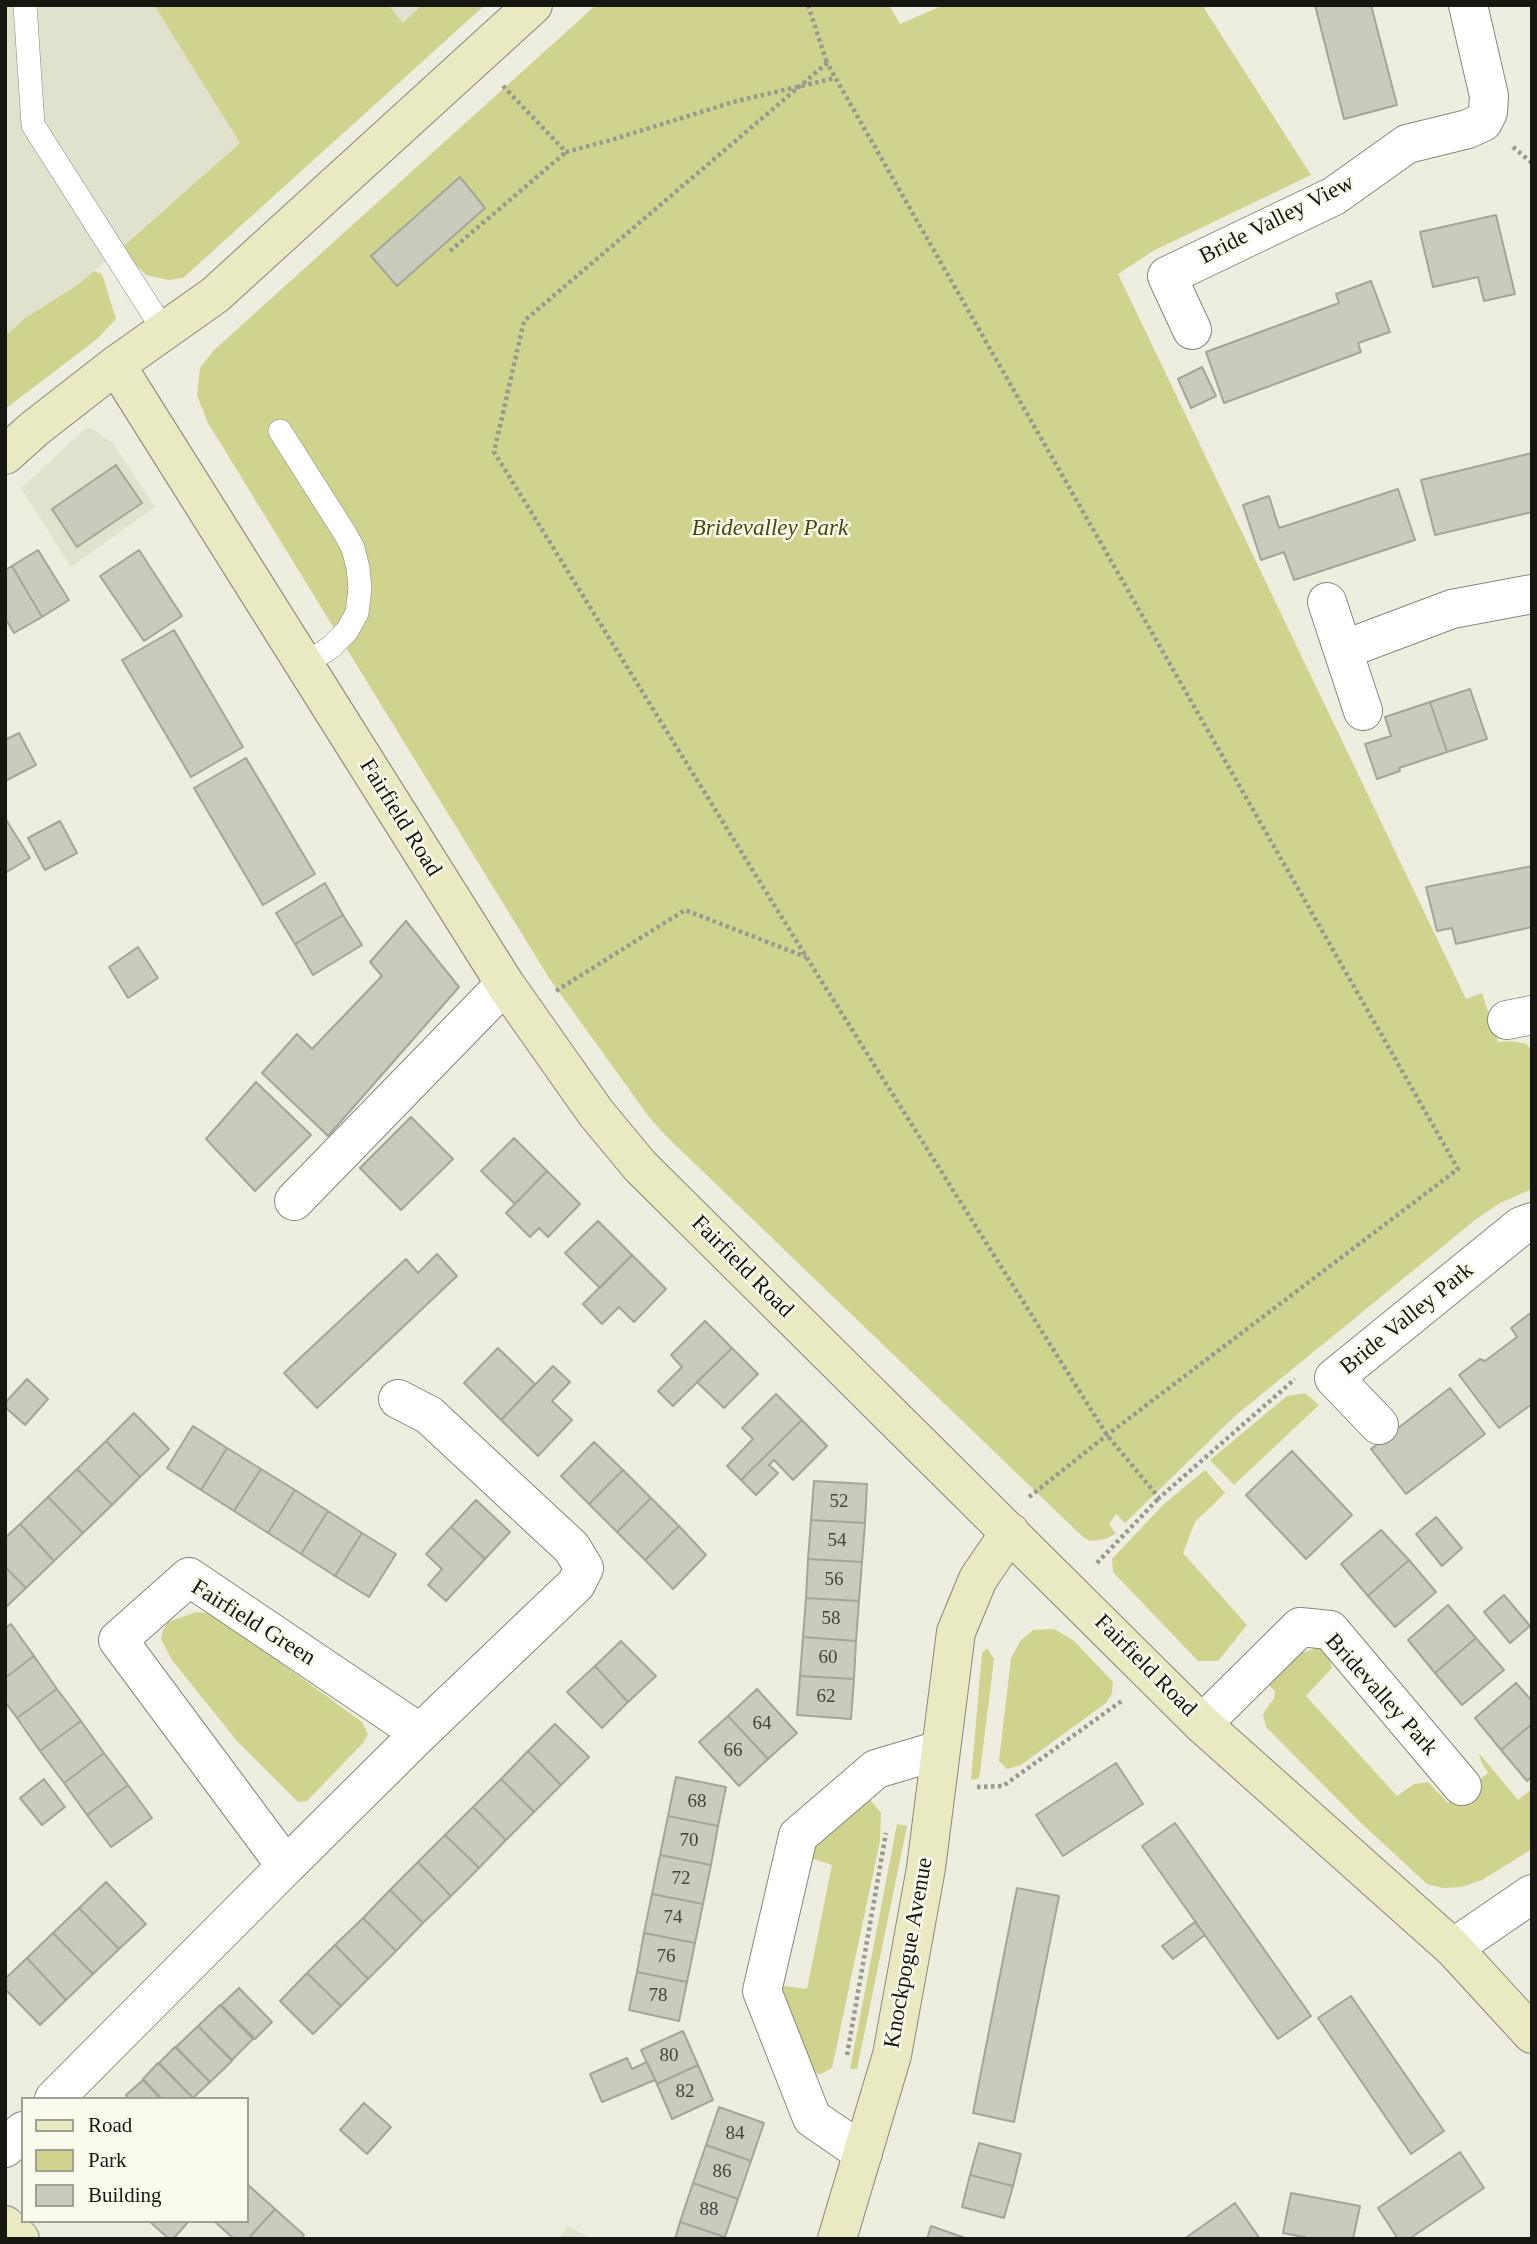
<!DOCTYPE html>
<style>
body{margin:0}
#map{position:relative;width:1537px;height:2244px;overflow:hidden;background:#edeee0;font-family:"Times New Roman",serif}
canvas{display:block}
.frame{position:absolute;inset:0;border:7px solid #171712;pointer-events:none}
.legend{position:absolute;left:21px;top:2097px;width:228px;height:126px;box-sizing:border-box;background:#fafbed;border:2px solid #9fa095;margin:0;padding:9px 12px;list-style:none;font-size:21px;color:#171712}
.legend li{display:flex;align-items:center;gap:14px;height:35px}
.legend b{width:35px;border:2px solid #9fa095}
</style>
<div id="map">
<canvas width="1537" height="2244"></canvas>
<div class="frame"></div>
<ul class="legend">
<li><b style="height:9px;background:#e9eac2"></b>Road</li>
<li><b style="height:19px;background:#cfd38d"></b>Park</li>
<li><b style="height:19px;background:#c9cbbd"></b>Building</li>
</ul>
</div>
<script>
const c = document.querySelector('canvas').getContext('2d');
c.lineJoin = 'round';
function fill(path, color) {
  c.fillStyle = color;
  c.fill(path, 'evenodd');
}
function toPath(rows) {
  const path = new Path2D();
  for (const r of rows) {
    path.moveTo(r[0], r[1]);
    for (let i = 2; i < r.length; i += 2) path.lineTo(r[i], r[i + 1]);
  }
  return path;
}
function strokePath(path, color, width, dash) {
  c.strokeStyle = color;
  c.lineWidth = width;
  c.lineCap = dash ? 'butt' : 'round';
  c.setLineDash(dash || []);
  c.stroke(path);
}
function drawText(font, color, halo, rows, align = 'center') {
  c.font = font + ' "Times New Roman",serif';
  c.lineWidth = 5;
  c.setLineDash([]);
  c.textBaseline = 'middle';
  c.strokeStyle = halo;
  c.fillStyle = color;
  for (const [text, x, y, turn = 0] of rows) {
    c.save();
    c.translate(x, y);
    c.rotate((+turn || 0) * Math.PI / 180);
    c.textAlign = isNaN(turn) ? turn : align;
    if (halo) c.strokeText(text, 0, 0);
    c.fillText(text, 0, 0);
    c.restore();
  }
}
fill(toPath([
 [5,5,154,5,240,143,79,284,25,318,5,336],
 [388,5,422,5,403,24],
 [91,428,113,443,155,507,71,567,21,488,85,429],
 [568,2226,592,2239,559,2239]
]), '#e0e2cd');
fill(toPath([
 [154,5,388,5,403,23,422,5,485,5,183,278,169,280,146,275,120,249,240,143],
 [596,5,889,5,900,24,944,5,1202,5,1311,175,1153,251,1118,274,1466,999,1482,993,1498,1042,1512,1041,1526,1044,1532,1050,1532,1189,1500,1203,1475,1220,1235,1416,1125,1523,1116,1514,1109,1524,1116,1534,1105,1539,1090,1541,1083,1537,665,1135,649,1117,549,978,208,423,197,395,200,368,213,351],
 [94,271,102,274,116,319,97,339,5,409,5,336,25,318,79,284],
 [1305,1393,1319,1405,1234,1485,1210,1460,1287,1396],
 [1205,1470,1225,1493,1195,1522,1183,1553,1247,1625,1218,1661,1198,1661,1113,1572,1112,1559,1163,1505],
 [196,1612,207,1613,219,1618,362,1722,368,1734,363,1743,307,1801,298,1802,237,1741,172,1660,161,1639,163,1630,168,1622],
 [1054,1629,1073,1640,1113,1682,1112,1693,1106,1703,1021,1765,1007,1769,999,1761,1011,1658,1021,1640,1033,1630],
 [987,1648,994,1659,980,1772,979,1778,971,1780,982,1653],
 [1318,1648,1326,1649,1332,1668,1306,1696,1397,1796,1414,1784,1428,1782,1448,1803,1488,1773,1481,1761,1479,1753,1518,1800,1532,1789,1532,1849,1482,1880,1461,1887,1443,1888,1427,1884,1360,1822,1266,1727,1263,1714,1274,1698,1275,1691,1267,1684,1297,1654],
 [869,1798,881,1813,880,1841,832,2068,821,2074,807,2073,777,1985,807,1989,832,1865,810,1858,809,1852],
 [897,1824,907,1826,857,2069,850,2069]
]), '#cfd38d');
const building = toPath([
 [1315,5,1371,5,1397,105,1344,119,1315,5],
 [460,177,485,208,397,286,371,256,460,177],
 [1496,215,1515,294,1484,301,1478,277,1433,287,1420,232,1496,215],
 [1371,281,1390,332,1358,343,1361,352,1224,403,1206,352,1339,303,1336,294,1371,281],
 [1202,367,1216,396,1191,408,1178,379,1202,367],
 [1532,453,1532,512,1435,535,1421,480,1532,453],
 [116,465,142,503,77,547,52,509,116,465],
 [1398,489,1415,540,1294,580,1284,552,1261,560,1243,505,1269,496,1279,528,1398,489],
 [38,550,69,600,42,617,12,566,38,550],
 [139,550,182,616,144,641,100,576,139,550],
 [12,566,42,617,14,633,5,618,5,570,12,566],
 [174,630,243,747,191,777,122,660,174,630],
 [1470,689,1487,739,1447,752,1430,702,1470,689],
 [1430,702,1447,752,1399,768,1400,771,1377,779,1365,744,1391,736,1385,717,1430,702],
 [19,733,36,765,5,781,5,740,19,733],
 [246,758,315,874,263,905,194,788,246,758],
 [5,818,30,858,5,873,5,818],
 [60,821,77,853,45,870,28,838,60,821],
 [1532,866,1532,927,1456,944,1452,928,1437,931,1426,887,1532,866],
 [325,883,343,915,295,944,276,913,325,883],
 [343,915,362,945,313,975,295,944,343,915],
 [406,921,459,987,328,1136,262,1073,297,1034,312,1049,382,976,370,962,406,921],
 [138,947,158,978,128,998,109,967,138,947],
 [256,1082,311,1135,255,1191,206,1139,256,1082],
 [411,1117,453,1159,401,1210,360,1168,411,1117],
 [514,1138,547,1171,515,1204,481,1171,514,1138],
 [547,1171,580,1204,548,1237,539,1228,530,1237,506,1213,547,1171],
 [598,1221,632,1255,600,1288,565,1253,598,1221],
 [437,1254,457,1276,317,1408,284,1373,406,1259,418,1273,437,1254],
 [632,1255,666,1289,634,1322,619,1307,602,1324,583,1304,632,1255],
 [1532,1312,1532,1404,1499,1428,1459,1375,1480,1359,1485,1361,1517,1337,1511,1328,1532,1312],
 [705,1321,732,1348,673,1406,658,1391,682,1367,671,1355,705,1321],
 [498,1348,535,1384,501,1420,464,1383,498,1348],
 [732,1348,758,1374,724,1408,697,1382,732,1348],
 [553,1366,570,1382,552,1401,572,1420,538,1456,501,1420,553,1366],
 [27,1379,48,1399,25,1425,5,1407,5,1403,27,1379],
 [1450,1388,1485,1434,1406,1494,1371,1449,1450,1388],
 [776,1394,802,1420,741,1480,727,1466,753,1439,742,1428,776,1394],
 [134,1413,169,1449,140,1477,106,1441,134,1413],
 [802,1420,827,1446,793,1480,774,1460,769,1465,778,1473,756,1495,741,1480,802,1420],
 [193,1426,227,1448,201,1490,167,1468,193,1426],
 [106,1441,140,1477,112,1505,77,1469,106,1441],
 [594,1442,623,1470,589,1504,561,1476,594,1442],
 [227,1448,261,1469,234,1511,201,1490,227,1448],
 [1292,1451,1352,1515,1306,1559,1246,1495,1292,1451],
 [77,1469,112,1505,83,1533,48,1497,77,1469],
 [261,1469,295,1490,268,1533,234,1511,261,1469],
 [623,1470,651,1498,617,1532,589,1504,623,1470],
 [814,1481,867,1484,865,1523,811,1520,814,1481],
 [295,1490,328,1511,301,1554,268,1533,295,1490],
 [48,1497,83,1533,54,1561,20,1524,48,1497],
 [651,1498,679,1526,645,1560,617,1532,651,1498],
 [476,1500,510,1532,485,1559,451,1527,476,1500],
 [328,1511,362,1533,335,1576,301,1554,328,1511],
 [1436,1517,1462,1548,1442,1566,1416,1534,1436,1517],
 [811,1520,865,1523,862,1562,808,1559,811,1520],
 [20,1524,54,1561,26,1588,5,1567,5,1538,20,1524],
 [679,1526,706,1555,673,1589,645,1560,679,1526],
 [451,1527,485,1559,446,1601,428,1585,442,1569,426,1554,451,1527],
 [1381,1530,1409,1560,1368,1596,1341,1564,1381,1530],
 [362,1533,396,1554,369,1597,335,1576,362,1533],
 [808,1559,862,1562,859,1601,806,1598,808,1559],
 [1409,1560,1436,1592,1395,1627,1368,1596,1409,1560],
 [5,1567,26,1588,5,1608,5,1567],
 [1504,1595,1530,1626,1510,1643,1484,1612,1504,1595],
 [806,1598,859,1601,856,1641,803,1637,806,1598],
 [1448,1605,1476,1638,1435,1673,1408,1640,1448,1605],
 [11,1624,34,1656,5,1678,5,1628,11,1624],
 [803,1637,856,1641,854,1679,800,1676,803,1637],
 [1476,1638,1504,1670,1462,1705,1435,1673,1476,1638],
 [621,1641,656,1676,628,1702,595,1666,621,1641],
 [34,1656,57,1689,17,1718,5,1702,5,1678,34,1656],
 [595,1666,628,1702,602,1728,567,1692,595,1666],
 [800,1676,854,1679,851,1719,797,1715,800,1676],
 [1516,1683,1532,1701,1532,1724,1501,1750,1475,1718,1516,1683],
 [57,1689,81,1721,40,1751,17,1718,57,1689],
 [757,1689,797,1733,768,1759,728,1716,757,1689],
 [728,1716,768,1759,739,1786,699,1742,728,1716],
 [81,1721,104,1753,64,1783,40,1751,81,1721],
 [555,1724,589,1757,561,1785,528,1751,555,1724],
 [1532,1724,1532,1777,1527,1781,1501,1750,1532,1724],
 [528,1751,561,1785,534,1812,501,1779,528,1751],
 [104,1753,128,1785,87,1815,64,1783,104,1753],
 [1116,1763,1143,1804,1063,1856,1036,1815,1116,1763],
 [676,1777,726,1787,718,1826,668,1816,676,1777],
 [44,1779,65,1807,42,1825,20,1798,44,1779],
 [501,1779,534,1812,506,1840,473,1807,501,1779],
 [128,1785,152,1818,111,1847,87,1815,128,1785],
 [473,1807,506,1840,479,1868,445,1835,473,1807],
 [668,1816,718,1826,711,1865,660,1855,668,1816],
 [1175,1823,1311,2016,1278,2039,1142,1846,1175,1823],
 [445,1835,479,1868,451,1896,418,1862,445,1835],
 [660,1855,711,1865,703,1904,652,1894,660,1855],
 [418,1862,451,1896,423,1923,390,1890,418,1862],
 [106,1882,146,1924,119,1949,79,1908,106,1882],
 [1017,1888,1059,1896,1014,2122,973,2113,1017,1888],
 [390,1890,423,1923,396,1951,363,1918,390,1890],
 [652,1894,703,1904,695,1943,644,1933,652,1894],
 [79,1908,119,1949,93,1974,53,1933,79,1908],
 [363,1918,396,1951,368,1979,335,1945,363,1918],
 [1195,1922,1205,1935,1173,1959,1162,1946,1195,1922],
 [53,1933,93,1974,66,2000,27,1958,53,1933],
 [644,1933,695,1943,687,1982,637,1972,644,1933],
 [335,1945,368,1979,341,2006,307,1973,335,1945],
 [27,1958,66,2000,40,2025,5,1989,5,1979,27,1958],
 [637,1972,687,1982,679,2021,629,2010,637,1972],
 [307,1973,341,2006,313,2034,280,2001,307,1973],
 [239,1988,272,2022,255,2039,221,2005,239,1988],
 [1351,1996,1444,2131,1411,2154,1318,2018,1351,1996],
 [220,2005,253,2039,232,2060,198,2026,220,2005],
 [198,2026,232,2061,210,2082,176,2047,198,2026],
 [683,2031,698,2065,657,2084,641,2050,683,2031],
 [175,2047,210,2082,193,2098,159,2063,175,2047],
 [627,2058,632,2069,647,2062,655,2080,602,2102,590,2074,627,2058],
 [158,2063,193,2098,192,2099,162,2099,143,2079,158,2063],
 [698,2065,713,2100,672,2119,657,2084,698,2065],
 [143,2080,161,2099,129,2099,126,2095,143,2080],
 [364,2103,391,2127,367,2154,340,2130,364,2103],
 [719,2107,764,2123,751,2161,706,2145,719,2107],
 [979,2143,1021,2154,1013,2186,970,2175,979,2143],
 [706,2145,751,2161,738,2199,693,2183,706,2145],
 [1460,2152,1484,2188,1409,2239,1398,2239,1378,2208,1460,2152],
 [970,2175,1013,2186,1004,2218,962,2207,970,2175],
 [693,2183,738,2199,725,2237,680,2222,693,2183],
 [247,2184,275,2209,248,2239,234,2239,214,2221,247,2221,247,2184],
 [1291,2193,1360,2206,1353,2239,1314,2239,1283,2233,1291,2193],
 [1235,2203,1260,2239,1184,2239,1235,2203],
 [275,2209,304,2235,301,2239,248,2239,275,2209],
 [149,2221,189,2221,173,2239,169,2239,149,2221],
 [680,2222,725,2237,725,2239,675,2239,680,2222],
 [931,2226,968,2239,927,2239,931,2226]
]);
fill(building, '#c9cbbd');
strokePath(building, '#a4a598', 2);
const lane = toPath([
 [25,5,33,125,164,331],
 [280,431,346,535,353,548,358,568,360,588,357,613,347,631,331,647,304,665]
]);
const street = toPath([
 [1192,330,1167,276,1334,196,1407,144,1468,129,1483,122,1488,112,1489,96,1468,5],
 [1327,602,1363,711],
 [1343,650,1452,609,1532,594],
 [1507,1020,1532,1015],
 [294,1201,505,984],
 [1379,1425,1334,1378,1521,1226,1532,1222],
 [1202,1724,1300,1627,1330,1630,1462,1786],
 [286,1866,420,1733],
 [1453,1948,1532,1894],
 [54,2099,286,1866,118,1640,189,1577,420,1733,576,1584,584,1568,572,1548,429,1415,398,1399],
 [5,2148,23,2131],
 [863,2153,812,2118,762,1991,798,1836,876,1769,940,1750]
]);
const secondary = toPath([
 [116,365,505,984,596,1113,640,1166,1202,1724,1453,1948,1532,2034],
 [5,455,34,429,116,365,215,295,533,5],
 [5,2225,20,2239],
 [837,2239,892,2055,926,1868,956,1632,978,1579,1010,1532]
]);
strokePath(lane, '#86877a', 24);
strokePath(street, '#86877a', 40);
strokePath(secondary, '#86877a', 40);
strokePath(toPath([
 [808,5,827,63],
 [503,86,566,152,611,140,733,102,835,78],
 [1513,147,1532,163],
 [450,251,566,152],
 [556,991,685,910,806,957],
 [1029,1497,1107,1435,1458,1169,827,63,524,321,494,452,807,958,1107,1435,1159,1498,1295,1379],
 [1097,1563,1159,1498],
 [977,1787,1003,1786,1123,1700],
 [847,2055,886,1833]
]), '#98998f', 4.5, [3.5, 3.5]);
strokePath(lane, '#fff', 23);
strokePath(street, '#fff', 38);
strokePath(secondary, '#e9eac2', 38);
drawText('19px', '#44443d', null, [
 ["52",839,1502],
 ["54",837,1541],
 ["56",834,1580],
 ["58",831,1619],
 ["60",828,1658],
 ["62",826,1697],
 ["64",762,1724],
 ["66",733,1751],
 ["68",697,1802],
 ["70",689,1841],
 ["72",681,1879],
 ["74",673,1918],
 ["76",666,1957],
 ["78",658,1996],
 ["80",669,2056],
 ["82",685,2092],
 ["84",735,2134],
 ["86",722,2172],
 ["88",709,2210]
]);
drawText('23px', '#171712', '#fafbed', [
 ["Bride Valley View",1277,220,-27],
 ["Fairfield Road",400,818,58],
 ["Fairfield Road",742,1267,45],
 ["Bride Valley Park",1407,1319,-39],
 ["Fairfield Green",253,1623,32],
 ["Fairfield Road",1145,1666,45],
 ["Bridevalley Park",1381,1695,48],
 ["Knockpogue Avenue",909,1953,-80]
]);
drawText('italic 23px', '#47490b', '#fafbed', [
 ["Bridevalley Park",770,529]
]);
</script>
